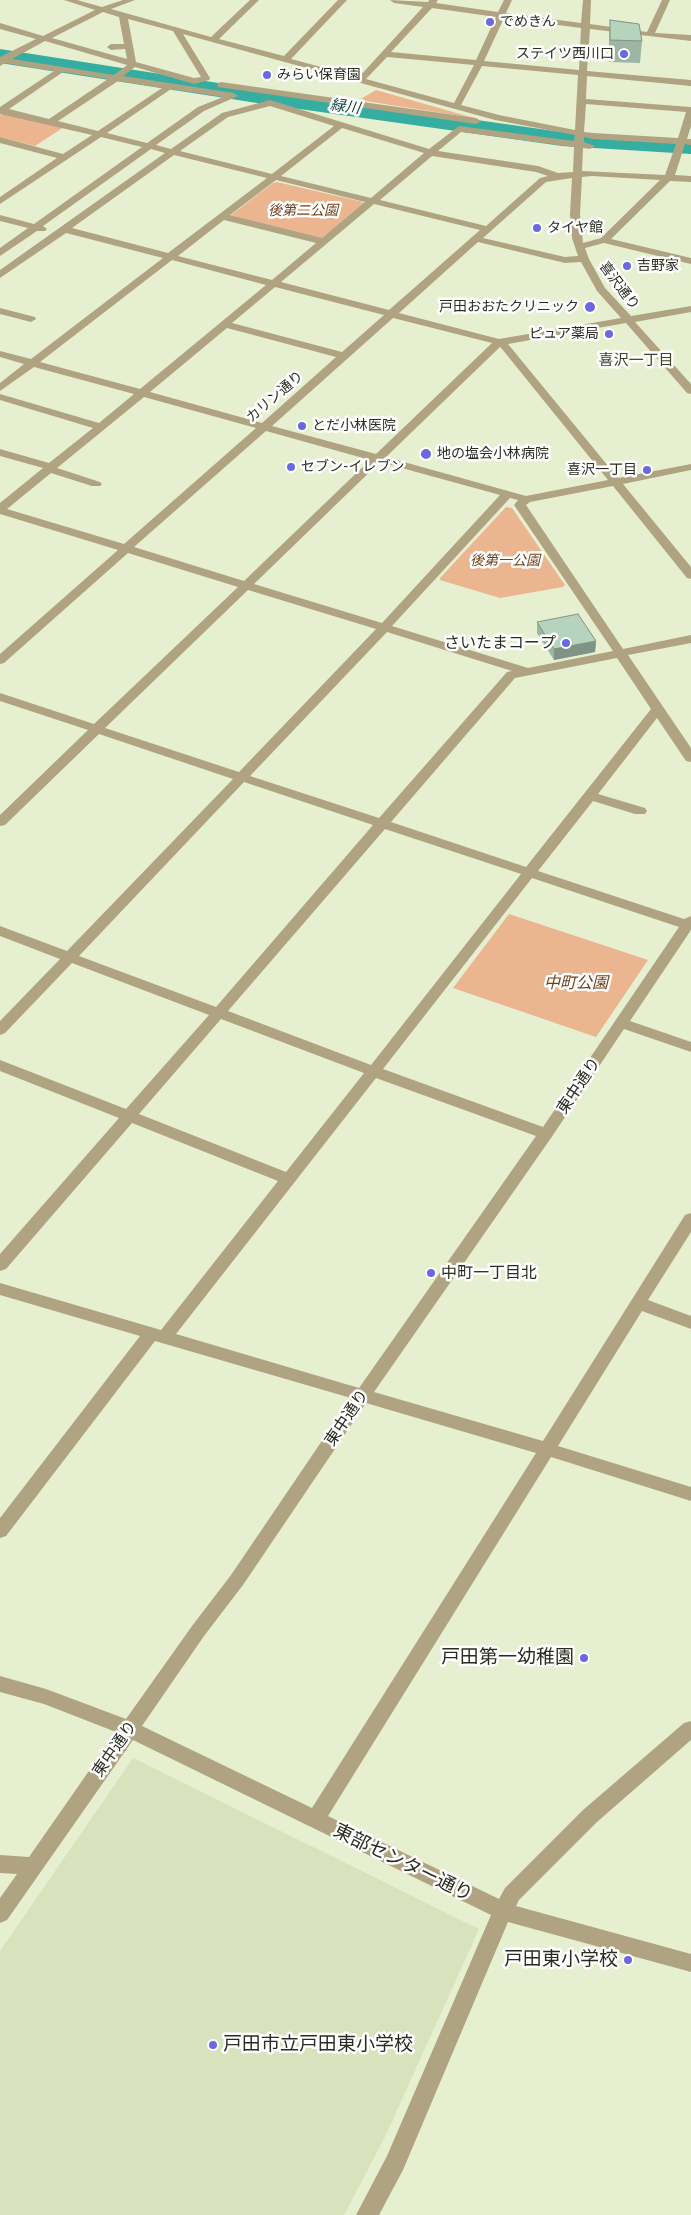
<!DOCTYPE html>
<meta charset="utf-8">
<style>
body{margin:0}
canvas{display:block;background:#e6f0d0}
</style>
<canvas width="691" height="2215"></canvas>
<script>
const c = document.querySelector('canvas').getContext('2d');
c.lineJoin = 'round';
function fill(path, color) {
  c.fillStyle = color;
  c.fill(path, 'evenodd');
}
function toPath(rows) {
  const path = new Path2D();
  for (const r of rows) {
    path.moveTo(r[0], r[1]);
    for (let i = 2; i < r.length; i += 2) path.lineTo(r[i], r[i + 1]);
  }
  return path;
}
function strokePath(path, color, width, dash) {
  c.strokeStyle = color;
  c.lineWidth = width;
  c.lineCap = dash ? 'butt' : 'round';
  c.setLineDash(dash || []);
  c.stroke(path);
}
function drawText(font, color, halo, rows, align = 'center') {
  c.font = font + ' "IBM Plex Serif","Noto Sans JP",serif';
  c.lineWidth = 5;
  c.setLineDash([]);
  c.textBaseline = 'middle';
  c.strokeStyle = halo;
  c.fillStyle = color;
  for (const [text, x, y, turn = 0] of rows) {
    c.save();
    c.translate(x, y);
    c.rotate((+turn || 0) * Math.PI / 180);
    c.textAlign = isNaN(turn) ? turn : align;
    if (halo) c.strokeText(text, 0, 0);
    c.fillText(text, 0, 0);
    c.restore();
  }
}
fill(toPath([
 [133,1758,479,1929,384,2139,344,2215,0,2215,0,1951]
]), '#d8e2bd');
fill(toPath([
 [376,90,474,118,359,100],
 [4,113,64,127,35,146,0,137,0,115],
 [277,182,363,202,364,204,322,238,318,238,231,215,273,183],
 [506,507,512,508,565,585,563,587,500,598,440,580,440,578],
 [509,914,648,960,596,1037,453,988]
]), '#eab58f');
fill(toPath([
 [0,49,257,89,562,132,691,140,691,154,562,146,257,103,0,63,0,49]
]), '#35aea1');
fill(toPath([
 [64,0,77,0,102,7,123,0,135,0,111,9,211,37,250,0,259,0,219,39,284,56,338,0,347,0,291,59,359,77,423,7,394,3,390,0,428,2,429,0,438,0,436,3,498,12,504,0,512,0,506,13,581,23,583,0,591,0,590,24,647,32,662,0,670,0,655,33,691,35,691,41,590,29,587,71,691,80,691,86,587,76,586,99,691,107,691,126,687,139,691,139,691,145,685,144,675,175,691,176,691,182,670,181,611,239,691,258,691,264,604,243,585,248,589,259,605,288,631,316,691,306,691,312,635,322,691,384,691,394,687,393,626,323,508,344,618,478,691,464,691,470,623,484,691,567,691,579,687,578,613,486,530,502,526,505,623,649,691,635,691,643,628,655,691,748,691,762,686,761,657,718,598,794,645,808,647,811,645,814,635,814,593,801,538,871,684,919,691,916,691,930,630,1021,691,1042,691,1052,624,1029,551,1138,374,1392,543,1441,685,1215,691,1213,691,1232,648,1300,691,1316,691,1329,642,1311,558,1446,691,1487,691,1501,551,1457,328,1816,499,1899,505,1888,583,1810,684,1723,691,1721,691,1740,597,1822,519,1900,516,1906,691,1954,691,1972,508,1922,403,2170,379,2215,356,2215,387,2156,491,1915,133,1740,7,1920,0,1923,0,1898,17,1874,0,1873,0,1855,29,1857,116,1732,44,1704,0,1692,0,1676,46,1689,126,1719,192,1626,231,1575,351,1398,155,1341,6,1536,0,1538,0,1518,140,1336,0,1295,0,1283,161,1330,278,1181,132,1123,6,1269,0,1271,0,1254,119,1118,0,1071,0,1060,126,1109,209,1015,72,963,5,1033,0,1035,0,1021,60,959,0,936,0,926,67,951,233,779,99,734,5,825,0,826,0,815,88,730,0,701,0,693,94,724,238,587,128,553,4,663,0,664,0,654,118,550,0,514,0,503,43,468,0,456,0,449,49,463,93,428,0,400,0,394,99,423,134,394,34,367,0,391,0,383,24,364,0,357,0,351,31,359,163,258,66,233,0,278,0,270,165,153,151,149,43,226,47,229,45,231,37,231,0,256,0,248,28,228,0,221,0,215,34,224,142,147,101,137,0,204,0,197,57,158,0,143,0,137,63,154,92,135,0,114,0,107,54,71,5,63,0,66,0,57,36,39,0,29,0,23,43,36,95,10,64,0],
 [432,8,496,17,476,60,391,52,432,8],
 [103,12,119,17,124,44,111,44,107,47,111,50,125,49,127,59,52,38,103,12],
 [504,18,581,28,579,70,484,61,504,18],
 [128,19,173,31,201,77,194,78,136,62,128,19],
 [183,34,495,120,575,135,574,141,459,126,429,149,270,100,222,113,171,149,156,145,204,111,238,96,234,93,123,76,135,67,194,84,209,80,210,78,183,34],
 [45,41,127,65,114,75,12,59,45,41],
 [387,57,474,65,454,103,366,79,387,57],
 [482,66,578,75,575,130,499,115,461,105,482,66],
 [63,72,108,79,49,119,9,109,63,72],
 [118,81,162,88,98,131,58,121,118,81],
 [171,89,223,97,198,107,147,143,107,133,171,89],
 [586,104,686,112,678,138,593,133,584,132,586,104],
 [270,106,334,126,272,174,180,151,228,117,270,106],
 [342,128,424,153,371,198,281,176,342,128],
 [461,132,574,147,573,172,558,173,538,166,438,151,461,132],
 [584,137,593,139,676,144,665,175,582,171,583,148,590,149,595,146,584,142,584,137],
 [174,155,267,178,168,253,72,228,174,155],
 [432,156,536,172,548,176,540,178,486,226,380,200,432,156],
 [592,176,660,180,601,238,583,243,580,214,582,177,592,176],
 [572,178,570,214,572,238,578,256,565,257,483,238,546,182,572,178],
 [276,180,365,202,322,238,230,215,276,180],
 [374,204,480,230,389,310,281,282,374,204],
 [224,220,316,243,272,280,178,256,224,220],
 [478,242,565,263,581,262,597,291,621,318,499,339,399,313,478,242],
 [172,260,266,285,140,389,40,362,172,260],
 [275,287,384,315,342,352,232,323,275,287],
 [393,318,492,343,376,454,272,426,393,318],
 [227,328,336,357,262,423,150,392,227,328],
 [500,347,502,349,608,480,526,496,386,457,500,347],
 [144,397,256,428,124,544,7,509,51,473,92,486,100,486,102,484,100,482,57,468,144,397],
 [266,431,370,460,244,581,134,547,266,431],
 [380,462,500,495,382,623,254,584,380,462],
 [510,498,518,500,514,505,613,651,528,668,392,626,510,498],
 [248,590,376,629,239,772,105,728,248,590],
 [387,632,512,671,507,672,379,818,250,776,387,632],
 [617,658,651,709,526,867,391,822,515,678,617,658],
 [244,782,373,825,216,1007,79,956,244,782],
 [385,829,521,874,371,1065,228,1011,385,829],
 [532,878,679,927,543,1127,383,1069,532,878],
 [221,1019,364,1073,286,1172,139,1114,221,1019],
 [376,1078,536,1136,359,1388,176,1334,376,1078],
 [366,1403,536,1453,312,1808,142,1726,204,1636,243,1585,366,1403],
 [221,82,476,118,481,121,476,124,218,87,218,83,221,82],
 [0,308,35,317,36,319,31,322,0,314,0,308]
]), '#b0a382');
fill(toPath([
 [610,20,642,41,640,63,609,62,609,41],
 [537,622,596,641,595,652,554,660,537,633]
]), '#9db5a3');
fill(toPath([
 [596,641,595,652,554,660,554,649]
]), '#7f9484');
const building = toPath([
 [610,20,639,24,642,41,610,40,610,20],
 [578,614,596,641,554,649,537,622,578,614]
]);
fill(building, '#b6d3bd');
strokePath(building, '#7f9484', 1);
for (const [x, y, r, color] of [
 [490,22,5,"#6b68e2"],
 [624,54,5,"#6b68e2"],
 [267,75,5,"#6b68e2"],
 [537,228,5,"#6b68e2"],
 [627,266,5,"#6b68e2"],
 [590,307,6,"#6b68e2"],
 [609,334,5,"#6b68e2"],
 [302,426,5,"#6b68e2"],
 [426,454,6,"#6b68e2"],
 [291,467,5,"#6b68e2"],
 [647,470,5,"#6b68e2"],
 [566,643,5,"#6b68e2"],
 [431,1273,5,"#6b68e2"],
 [584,1658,5,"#6b68e2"],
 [628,1960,5,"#6b68e2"],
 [213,2045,5,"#6b68e2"]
]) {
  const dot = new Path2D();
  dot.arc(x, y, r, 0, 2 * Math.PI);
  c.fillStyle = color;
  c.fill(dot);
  strokePath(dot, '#fff', 2);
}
drawText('14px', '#292d21', '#fff', [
 ["でめきん",500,22],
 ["ステイツ西川口",614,54,"right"],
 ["みらい保育園",277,75],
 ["タイヤ館",547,228],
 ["吉野家",637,266],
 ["戸田おおたクリニック",579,307,"right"],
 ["ピュア薬局",599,334,"right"],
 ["とだ小林医院",312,426],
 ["地の塩会小林病院",437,454],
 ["セブン-イレブン",301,467],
 ["喜沢一丁目",637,470,"right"]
], 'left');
drawText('italic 14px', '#6f411c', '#fff', [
 ["後第二公園",303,211],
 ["後第一公園",505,561]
]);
drawText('14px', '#292d21', '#fff', [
 ["喜沢通り",619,286,53],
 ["カリン通り",275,397,-41]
]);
drawText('italic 15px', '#073e39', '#fff', [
 ["緑川",345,107,8]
]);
drawText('15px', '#3b4227', '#fff', [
 ["喜沢一丁目",636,361]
]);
drawText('16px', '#292d21', '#fff', [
 ["さいたまコープ",556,643],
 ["中町一丁目北",441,1273,"left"]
], 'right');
drawText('italic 16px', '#6f411c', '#fff', [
 ["中町公園",576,983]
]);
drawText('16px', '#292d21', '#fff', [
 ["東中通り",579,1086,-56],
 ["東中通り",347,1418,-56],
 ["東中通り",115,1749,-55]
]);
drawText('19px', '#292d21', '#fff', [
 ["戸田第一幼稚園",574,1658],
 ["戸田東小学校",618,1960],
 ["戸田市立戸田東小学校",223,2045,"left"]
], 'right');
drawText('19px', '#292d21', '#fff', [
 ["東部センター通り",403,1863,26]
]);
</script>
